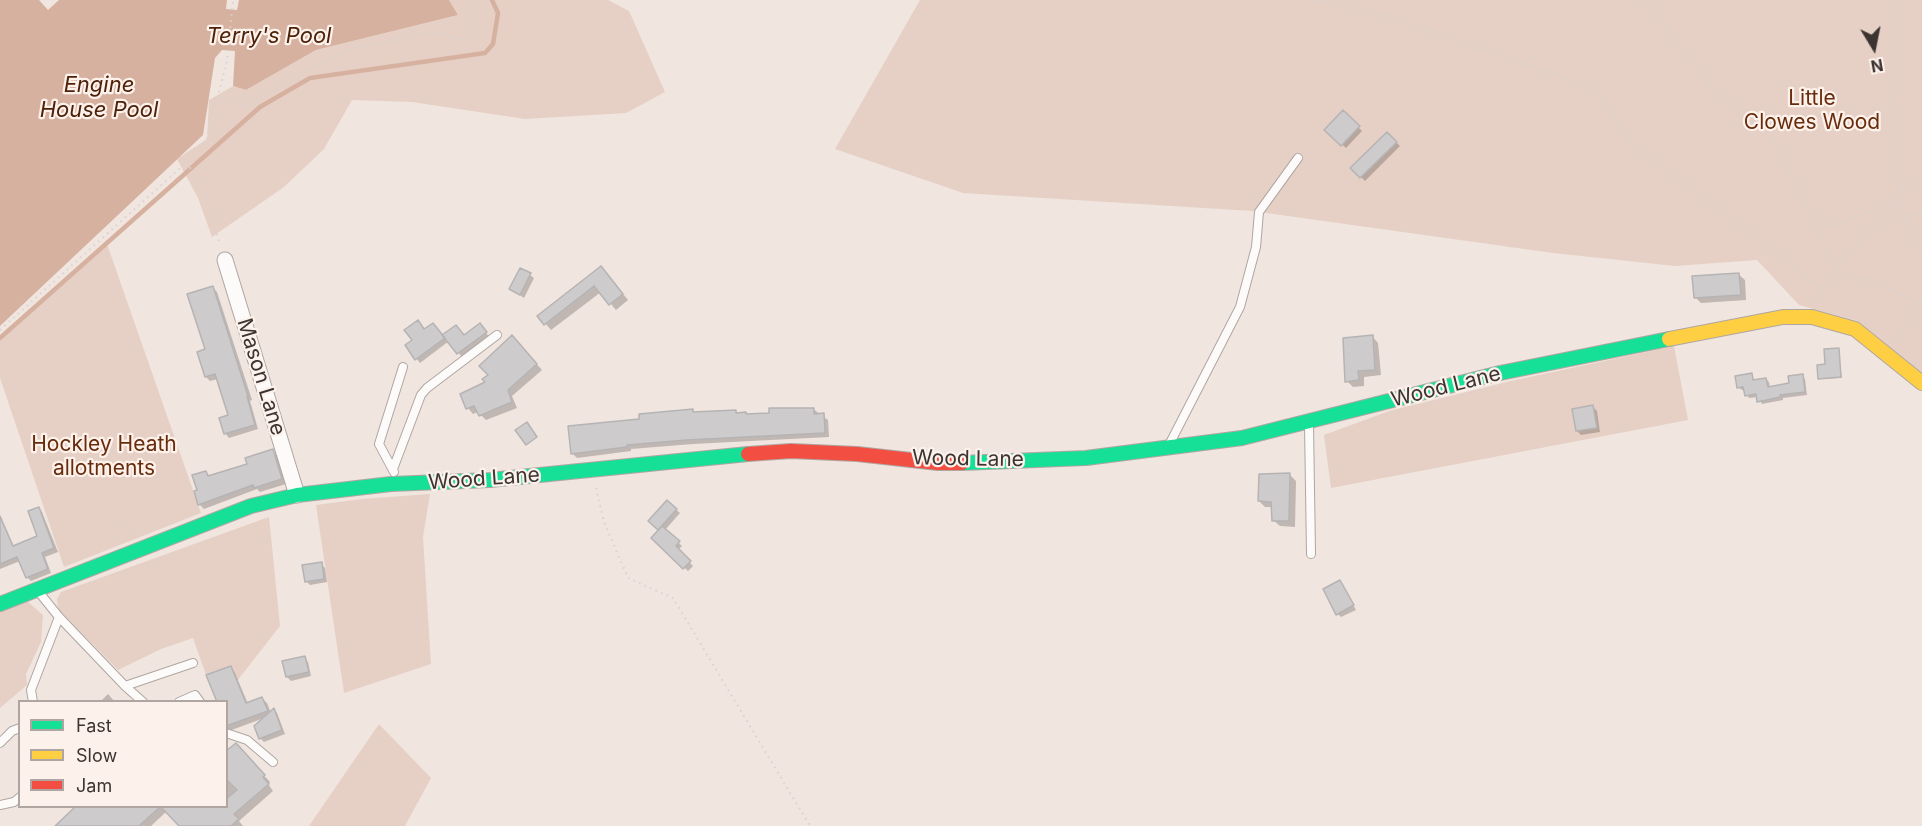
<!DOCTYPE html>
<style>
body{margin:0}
#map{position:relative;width:1922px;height:826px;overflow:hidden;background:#f0e5df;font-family:Inter,sans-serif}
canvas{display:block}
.legend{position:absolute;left:18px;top:700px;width:210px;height:108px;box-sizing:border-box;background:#fdf1eb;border:2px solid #b0a5a1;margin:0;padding:8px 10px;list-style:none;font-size:18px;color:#3c3431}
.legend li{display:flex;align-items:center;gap:12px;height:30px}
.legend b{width:30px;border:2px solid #b0a5a1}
.north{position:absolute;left:1844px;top:18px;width:60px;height:60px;-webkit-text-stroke:4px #fdf1eb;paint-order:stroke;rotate:170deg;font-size:16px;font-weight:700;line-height:24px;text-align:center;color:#3c3431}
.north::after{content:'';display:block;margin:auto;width:21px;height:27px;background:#3c3431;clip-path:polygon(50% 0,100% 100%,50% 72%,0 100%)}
</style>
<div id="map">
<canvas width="1922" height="826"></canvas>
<ul class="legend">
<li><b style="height:8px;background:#16e098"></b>Fast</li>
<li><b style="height:8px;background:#ffcf43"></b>Slow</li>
<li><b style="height:8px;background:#f24e42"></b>Jam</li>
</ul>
<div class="north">N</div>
</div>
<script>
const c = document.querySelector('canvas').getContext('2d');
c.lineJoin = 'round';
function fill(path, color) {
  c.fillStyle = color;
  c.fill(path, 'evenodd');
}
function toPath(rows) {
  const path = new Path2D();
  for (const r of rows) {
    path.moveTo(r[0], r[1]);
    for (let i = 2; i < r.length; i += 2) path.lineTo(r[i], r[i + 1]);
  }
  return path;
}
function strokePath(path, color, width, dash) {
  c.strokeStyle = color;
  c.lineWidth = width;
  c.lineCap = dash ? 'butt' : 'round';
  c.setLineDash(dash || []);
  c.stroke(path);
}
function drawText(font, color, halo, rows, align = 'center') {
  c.font = font + ' Inter,sans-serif';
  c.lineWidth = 4.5;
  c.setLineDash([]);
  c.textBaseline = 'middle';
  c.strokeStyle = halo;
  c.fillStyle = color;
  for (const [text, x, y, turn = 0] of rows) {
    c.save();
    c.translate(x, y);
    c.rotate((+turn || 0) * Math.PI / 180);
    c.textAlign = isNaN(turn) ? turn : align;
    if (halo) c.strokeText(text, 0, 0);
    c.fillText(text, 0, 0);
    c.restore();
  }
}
fill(toPath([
 [449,0,608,0,629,11,665,92,626,113,525,119,412,102,352,100,324,149,284,187,212,237,198,198,177,159,207,139,209,100,233,86,246,90,316,50,458,15],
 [920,0,1922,0,1922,373,1858,321,1799,305,1757,260,1675,266,1553,253,1252,211,963,193,835,149],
 [107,244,201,513,64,567,0,378,0,338],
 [1674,346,1688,420,1331,488,1324,435,1389,411,1511,381],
 [430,494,423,537,431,664,344,693,316,505,362,499],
 [269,517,280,626,237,681,231,666,206,675,193,638,161,649,118,670,58,609,57,599,61,592],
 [27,601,43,615,41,642,26,674,27,685,0,708,0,611],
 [379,724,431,778,405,826,309,826]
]), '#e6d0c5');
fill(toPath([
 [0,0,39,0,48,10,59,0,227,0,226,9,237,10,239,0,449,0,458,15,316,50,246,90,233,86,235,51,222,50,215,58,203,135,0,326]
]), '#d6b1a0');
fill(toPath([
 [1343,112,1362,131,1346,148,1326,130],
 [1387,134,1400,146,1365,181,1352,168],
 [607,274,628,300,616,310,601,292,551,330,539,316],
 [1738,274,1745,280,1746,300,1701,303,1695,297],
 [530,275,534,278,524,298,511,289],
 [213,288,217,292,252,400,250,401,258,429,229,438,225,433,230,416,218,379,210,381,206,377],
 [483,328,489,337,462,357,449,341,420,363,407,346,425,331,442,336,464,336],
 [1372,336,1378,343,1381,375,1364,377,1364,386,1353,387,1347,381],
 [517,342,542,370,512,396,517,408,486,420,478,412,473,414,468,408,487,382,490,375],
 [1838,349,1842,378,1821,379,1820,378,1826,366],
 [1751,375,1755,381,1766,379,1769,382,1770,388,1791,384,1802,376,1805,379,1807,395,1783,398,1783,400,1762,404,1758,397,1749,398,1745,390,1742,390,1738,387],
 [1593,407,1597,411,1600,432,1581,435,1577,431],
 [813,409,828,420,829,437,693,444,631,449,631,451,577,458,572,453,641,420,692,411,695,414,736,411,738,414,747,416],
 [272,451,277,456,286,484,260,492,257,489,204,509,199,504,199,491,206,472,211,477,249,465],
 [1290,475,1296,481,1295,527,1280,526,1273,520,1273,507,1265,507,1259,501],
 [667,502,680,513,665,530,682,546,678,550,693,566,688,571,653,538,660,530,650,521],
 [38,508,42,512,58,552,45,557,51,573,31,581,27,577,20,561,0,569,0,541,8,537,14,547,39,537],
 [321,564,325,568,327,582,310,585,306,581],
 [1340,582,1356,610,1341,617,1338,614],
 [305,658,308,662,311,676,291,681,287,677,284,662],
 [230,668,235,673,248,704,262,698,267,703,271,713,274,710,277,713,285,734,264,742,260,738,264,718,229,731,226,729,226,702],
 [108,694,115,702,100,702],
 [241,751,270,782,268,784,273,791,239,821,243,826,181,826,167,811,151,826,57,826,77,806,226,806,226,753]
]), '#0003');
strokePath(toPath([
 [0,338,260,107,310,78,485,53,493,44,498,13,492,0]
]), '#d6b1a0', 4.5);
const building = toPath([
 [1343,110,1360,126,1341,146,1324,130,1343,110],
 [1387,132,1397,142,1360,178,1350,168,1387,132],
 [601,266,623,294,609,305,594,286,544,325,537,316,601,266],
 [520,268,531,273,520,295,509,289,520,268],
 [1739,273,1741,295,1694,298,1692,276,1739,273],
 [213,286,248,396,247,396,255,425,224,434,219,418,228,415,215,374,205,377,197,352,205,349,187,294,213,286],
 [418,320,424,329,433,323,445,338,415,360,405,345,412,340,404,330,418,320],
 [480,323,487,332,457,354,442,335,456,325,464,335,480,323],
 [512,335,537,364,508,390,512,402,479,416,474,406,466,409,460,394,485,382,482,379,488,375,479,366,512,335],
 [1373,335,1375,370,1358,371,1359,380,1345,382,1343,338,1373,335],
 [1839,348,1841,377,1818,379,1817,365,1825,364,1824,349,1839,348],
 [1752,373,1753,380,1766,378,1768,387,1789,383,1788,376,1803,374,1805,392,1780,395,1781,397,1757,402,1756,394,1745,396,1743,387,1737,388,1735,376,1752,373],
 [1593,405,1597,428,1576,431,1572,409,1593,405],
 [769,408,814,408,814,414,824,413,825,433,687,440,627,445,627,447,571,454,568,426,639,419,639,414,693,409,693,412,736,410,736,413,746,412,746,414,769,413,769,408],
 [527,422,537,437,526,445,515,430,527,422],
 [273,449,282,479,254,488,253,485,198,505,194,491,197,490,192,475,206,471,208,476,247,464,245,458,273,449],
 [1290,473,1289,521,1272,521,1271,502,1258,501,1259,474,1290,473],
 [667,500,677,509,658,530,648,521,667,500],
 [39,507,54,548,42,553,48,569,26,578,17,557,0,564,0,516,13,546,37,536,28,511,39,507],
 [662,526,680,541,676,546,691,561,683,569,651,538,662,526],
 [322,562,324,579,305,582,302,565,322,562],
 [1340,580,1354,605,1336,615,1323,589,1340,580],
 [305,656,309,672,286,677,282,661,305,656],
 [231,666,246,703,262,697,268,711,226,726,226,702,217,702,206,675,231,666],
 [274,708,282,730,259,739,254,726,274,708],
 [236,743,265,775,263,777,269,784,234,814,239,819,231,826,179,826,161,807,226,807,226,799,237,790,226,779,226,751,236,743],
 [75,807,160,807,139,826,55,826,75,807]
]);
fill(building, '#cdcbcb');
strokePath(building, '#b6b3b4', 1.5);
const lane = toPath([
 [1309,424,1311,554],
 [1170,443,1240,307,1256,247,1259,212,1298,158],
 [393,469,421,395,427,388,497,335],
 [394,472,379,444,403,367],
 [38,591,59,617,125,686,143,702],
 [125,686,193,663],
 [33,702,31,690,59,617],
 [179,702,195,695,200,702],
 [226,733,247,740,273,762],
 [0,743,12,731,20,728],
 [0,805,14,802,20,797]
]);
const street = toPath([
 [225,260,297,495]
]);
const fast = toPath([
 [962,463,1086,458,1242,438,1500,373,1669,339],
 [0,604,251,506,297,495,391,484,490,480,748,454]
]);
const slow = toPath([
 [1669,339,1783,317,1812,317,1855,329,1922,383]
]);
const jam = toPath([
 [748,454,791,451,857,454,938,463,962,463]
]);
strokePath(lane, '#afa6a1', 10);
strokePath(street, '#afa6a1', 17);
strokePath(fast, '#afa6a1', 16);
strokePath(slow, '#afa6a1', 16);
strokePath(jam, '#afa6a1', 16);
strokePath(toPath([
 [1314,0,1384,15,1599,90,1625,137,1823,290],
 [1646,0,1717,93,1773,138,1819,229,1834,271],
 [1899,0,1899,55,1891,100,1902,194],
 [218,98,233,99,242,107,253,103,346,50,429,32,463,39,472,31,474,14,466,0],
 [187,162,206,198,220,245],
 [1819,229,1895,203,1905,218,1922,250],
 [1871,233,1922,210],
 [1834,271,1872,282,1884,288,1892,289,1917,302],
 [1818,299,1834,271,1902,194,1922,176],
 [1922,300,1917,302,1909,320,1922,327],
 [0,330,187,162,207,139,227,61,233,0],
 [1897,341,1898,336,1909,320],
 [596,488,604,522,628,578,673,598,810,826],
 [127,522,131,533]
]), '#d6d3d2', 2, [1.5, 4.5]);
strokePath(lane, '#fdfbfa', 8);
strokePath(street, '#fdfbfa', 15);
strokePath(fast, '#16e098', 14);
strokePath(slow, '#ffcf43', 14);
strokePath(jam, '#f24e42', 14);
drawText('21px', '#682c0c', '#fdf1eb', [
 ["Little",1812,99],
 ["Clowes Wood",1812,123],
 ["Hockley Heath",104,445],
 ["allotments",104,469]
]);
drawText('21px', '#3c3431', '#fdf1eb', [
 ["Mason Lane",261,377,73],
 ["Wood Lane",1446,387,-14],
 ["Wood Lane",968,459,1],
 ["Wood Lane",484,479,-4]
]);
drawText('italic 22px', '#4e2109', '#fdf1eb', [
 ["Terry's Pool",269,36],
 ["Engine",99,85],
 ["House Pool",99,110]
]);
</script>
